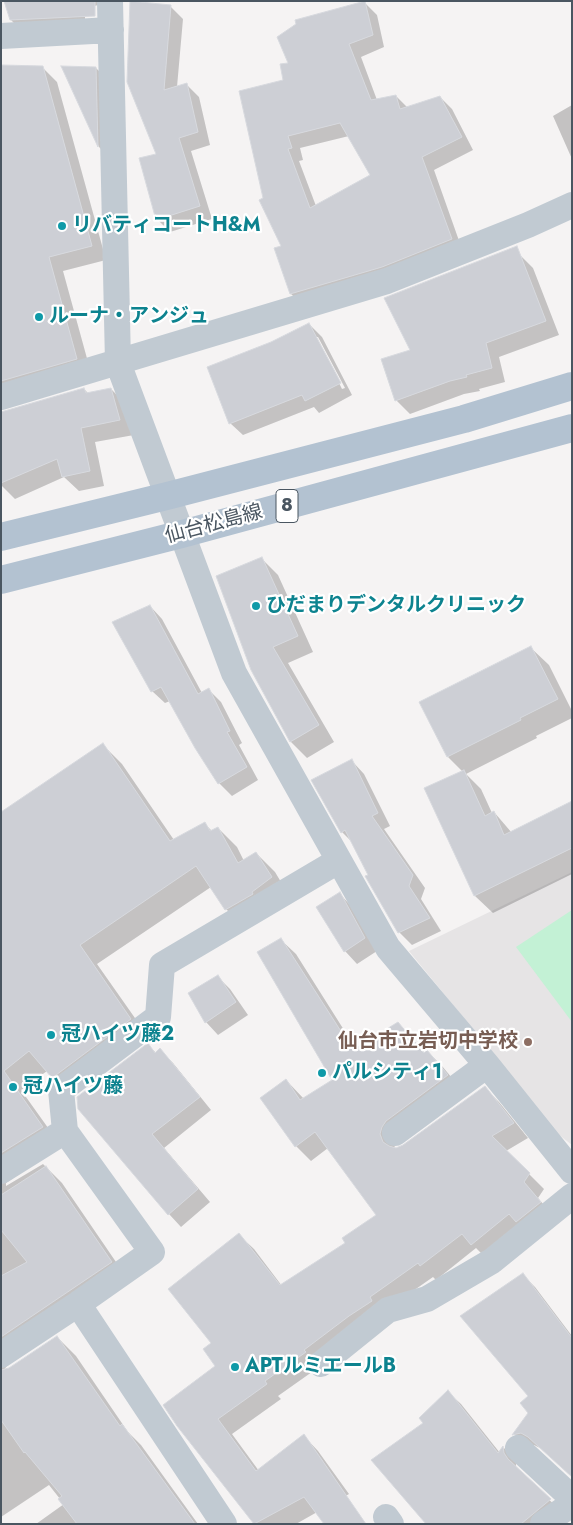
<!DOCTYPE html>
<meta charset="utf-8">
<style>
body{margin:0}
#map{position:relative;width:573px;height:1525px;overflow:hidden;background:#f5f3f3;font-family:Jost,sans-serif}
canvas{display:block}
.frame{position:absolute;inset:0;border:2px solid #4a5661;pointer-events:none}
</style>
<div id="map">
<canvas width="573" height="1525"></canvas>
<div class="frame"></div>
</div>
<script>
const c = document.querySelector('canvas').getContext('2d');
c.lineJoin = 'round';
function fill(path, color) {
  c.fillStyle = color;
  c.fill(path, 'evenodd');
}
function toPath(rows) {
  const path = new Path2D();
  for (const r of rows) {
    path.moveTo(r[0], r[1]);
    for (let i = 2; i < r.length; i += 2) path.lineTo(r[i], r[i + 1]);
  }
  return path;
}
function strokePath(path, color, width, dash) {
  c.strokeStyle = color;
  c.lineWidth = width;
  c.lineCap = dash ? 'butt' : 'round';
  c.setLineDash(dash || []);
  c.stroke(path);
}
function drawText(font, color, halo, rows, align = 'center') {
  c.font = font + ' Jost,"Noto Sans JP",sans-serif';
  c.lineWidth = 4.5;
  c.setLineDash([]);
  c.textBaseline = 'middle';
  c.strokeStyle = halo;
  c.fillStyle = color;
  for (const [text, x, y, turn = 0] of rows) {
    c.save();
    c.translate(x, y);
    c.rotate((+turn || 0) * Math.PI / 180);
    c.textAlign = isNaN(turn) ? turn : align;
    if (halo) c.strokeText(text, 0, 0);
    c.fillText(text, 0, 0);
    c.restore();
  }
}
fill(toPath([
 [572,872,572,1145,558,1134,409,951]
]), '#e6e4e5');
fill(toPath([
 [572,910,572,1022,516,947]
]), '#c3f1d5');
fill(toPath([
 [5,1,98,1,98,5,85,9,85,29,24,33,11,20],
 [365,3,377,15,384,47,361,57,377,100,396,96,408,108,440,97,452,109,473,150,434,170,463,252,304,306,291,294,275,248,282,246,264,199,285,81,290,64],
 [349,136,372,176,316,206,299,161,303,160,300,148],
 [170,6,183,19,177,87,187,85,199,97,210,145,191,151,212,219,170,232,157,219,158,155],
 [1,67,42,67,57,82,106,260,63,271,91,373,1,408],
 [63,68,96,68,109,81,110,158,99,147],
 [572,105,572,159,553,116],
 [519,254,533,268,559,335,499,357,505,382,479,389,480,391,464,394,410,414,396,400,411,351],
 [309,324,322,337,352,395,319,413,314,407,243,435,230,423,272,343],
 [316,337,318,337,345,388,342,389],
 [84,389,89,394,111,389,126,404,134,435,95,442,104,486,79,491,64,477,15,499,1,485,1,413],
 [262,559,278,575,313,652,288,663,334,742,307,758,291,742,252,670],
 [150,606,162,619,202,693,209,690,221,702,242,743,239,745,258,780,232,796,219,783,170,701,165,703,152,691],
 [531,648,549,665,572,711,572,718,536,736,537,738,466,774,481,789,492,813,494,812,512,833,572,803,572,874,493,913,475,896,426,788,463,772,448,757],
 [103,745,122,764,174,840,205,824,212,831,218,828,237,847,244,861,256,853,275,872,290,897,245,928,226,909,211,887,97,964,149,1038,72,1096,47,1071,21,1090,61,1146,6,1183,6,1186,43,1164,62,1183,129,1281,11,1361,3,1371,9,1369,57,1337,76,1356,128,1432,141,1445,198,1524,36,1524,64,1504,49,1485,1,1517,1,814],
 [352,761,364,774,390,826,384,829,425,888,421,899,441,931,412,945,399,932,367,877,369,875,353,843,342,832],
 [340,894,352,907,377,951,357,964,345,951],
 [281,940,296,954,356,1049,397,1023,425,1053,427,1051,442,1066,462,1090,396,1141,394,1149,404,1146,485,1088,499,1102,528,1138,506,1151,544,1189,538,1198,554,1217,486,1258,476,1248,436,1280,433,1277,383,1312,319,1367,278,1396,281,1399,232,1434,259,1471,304,1436,318,1451,349,1494,296,1524,256,1524,178,1425,216,1366,212,1344,239,1235,254,1249,282,1286,347,1244,377,1215,328,1148,311,1161,296,1146,286,1080,304,1099,334,1081],
 [218,977,230,989,248,1015,218,1035,206,1022],
 [148,1045,156,1053,160,1050,173,1063,211,1110,164,1148,210,1202,181,1227,169,1214,79,1108],
 [523,1275,535,1287,572,1336,572,1477,542,1449,534,1445,526,1446,514,1434,530,1413,530,1396],
 [448,1392,461,1404,500,1453,504,1448,516,1460,516,1467,519,1471,563,1513,548,1524,427,1524,425,1423]
]), '#0003');
const building = toPath([
 [4,1,95,1,95,16,10,20,4,1],
 [130,1,171,5,164,90,187,83,198,132,179,138,200,206,156,220,139,158,156,154,127,82,130,1],
 [365,1,373,35,349,44,371,100,396,95,400,109,440,96,462,137,422,157,452,239,382,267,290,294,274,248,281,246,259,200,263,198,239,91,283,80,280,64,288,63,277,37,296,24,295,20,365,1],
 [340,123,370,175,310,208,288,149,292,148,288,136,340,123],
 [1,65,43,66,92,246,49,257,77,359,1,381,1,65],
 [61,66,96,67,98,147,61,66],
 [517,246,546,321,486,343,492,368,466,375,467,377,450,381,395,401,381,359,410,350,384,298,517,246],
 [309,323,341,383,305,401,302,395,229,424,207,367,271,342,309,323],
 [84,388,86,393,111,388,120,420,81,428,90,471,62,477,57,459,1,483,1,412,84,388],
 [262,557,298,636,273,647,319,725,290,742,251,670,216,576,262,557],
 [150,605,198,694,209,688,230,731,227,732,247,767,218,784,195,748,161,687,151,692,112,622,150,605],
 [531,646,558,699,520,718,521,720,447,757,419,702,531,646],
 [103,743,170,841,205,822,210,831,218,827,238,863,256,852,272,877,252,892,253,894,225,910,196,866,80,945,131,1019,52,1078,29,1051,4,1071,43,1127,1,1153,1,812,103,743],
 [352,759,378,813,372,816,413,875,409,886,430,918,398,933,365,876,368,875,345,830,341,833,311,780,352,759],
 [464,770,485,816,494,811,504,835,572,801,572,848,474,896,424,788,464,770],
 [340,892,365,938,344,952,316,907,340,892],
 [281,938,353,1050,398,1022,424,1053,427,1050,448,1075,386,1121,382,1127,380,1134,383,1142,389,1146,396,1148,403,1145,485,1086,514,1123,492,1136,530,1173,524,1182,541,1202,516,1222,509,1214,471,1245,462,1234,420,1266,418,1263,370,1297,372,1301,349,1316,304,1350,306,1352,265,1381,267,1384,218,1419,256,1471,304,1434,366,1524,324,1524,304,1497,254,1524,177,1426,163,1405,215,1366,203,1349,211,1343,168,1289,239,1233,280,1285,345,1243,342,1238,376,1215,315,1132,295,1147,260,1098,286,1079,300,1100,332,1080,257,952,281,938],
 [218,975,236,1002,205,1023,188,993,218,975],
 [148,1043,155,1053,160,1048,200,1097,152,1134,198,1189,168,1215,78,1109,77,1097,148,1043],
 [46,1166,112,1262,1,1337,1,1276,27,1262,1,1230,1,1195,46,1166],
 [523,1273,572,1338,572,1477,528,1437,521,1433,512,1435,528,1413,520,1403,528,1396,460,1316,523,1273],
 [57,1336,120,1426,122,1424,195,1524,77,1524,58,1499,62,1496,25,1452,24,1453,1,1420,1,1370,9,1368,57,1336],
 [448,1390,498,1453,503,1446,504,1453,508,1459,551,1499,521,1524,426,1524,371,1460,423,1423,419,1418,448,1390]
]);
fill(building, '#cdcfd5');
strokePath(building, '#d7d9de', 1);
strokePath(toPath([
 [110,1,118,363,234,673,388,948,487,1065,572,1171],
 [1,36,111,30],
 [1,397,387,281,528,225,572,205],
 [65,1131,61,1090,158,1017,162,965,338,861],
 [395,1133,487,1065],
 [1,1171,65,1131,152,1252,78,1304,1,1355],
 [78,1304,224,1524],
 [321,1364,388,1310,427,1299,492,1261,572,1196],
 [518,1448,572,1498],
 [386,1517,391,1524],
 [543,1524,572,1504]
]), '#c1cad2', 26);
strokePath(toPath([
 [1,537,167,496,464,419,572,386],
 [1,580,182,534,572,428]
]), '#b3c2d1', 28);
for (const [x, y, r, color] of [
 [62,226,5,"#0f9aa8"],
 [39,317,5,"#0f9aa8"],
 [256,606,5,"#0f9aa8"],
 [51,1035,5,"#0f9aa8"],
 [528,1042,5,"#8d6e63"],
 [322,1073,5,"#0f9aa8"],
 [13,1087,5,"#0f9aa8"],
 [235,1367,5,"#0f9aa8"]
]) {
  const dot = new Path2D();
  dot.arc(x, y, r, 0, 2 * Math.PI);
  c.fillStyle = color;
  c.fill(dot);
  strokePath(dot, '#fff', 2);
}
for (const [x, y, w] of [
 [287,506,22]
]) {
  const box = new Path2D();
  box.roundRect(x - w / 2, y - 16.5, w, 33, 4);
  c.fillStyle = '#fff';
  c.fill(box);
  strokePath(box, '#4a5661', 1);
}
drawText('bold 19px', '#4a5661', null, [
 ["8",287,506]
]);
drawText('bold 20px', '#0d838f', '#fff', [
 ["リバティコートH&M",72,226],
 ["ルーナ・アンジュ",49,317],
 ["ひだまりデンタルクリニック",266,606],
 ["冠ハイツ藤2",61,1035],
 ["パルシティ1",332,1073],
 ["冠ハイツ藤",23,1087],
 ["APTルミエールB",245,1367]
], 'left');
drawText('20px', '#4a5661', '#fff', [
 ["仙台松島線",214,525,-15]
]);
drawText('bold 20px', '#785e54', '#fff', [
 ["仙台市立岩切中学校",518,1042]
], 'right');
</script>
